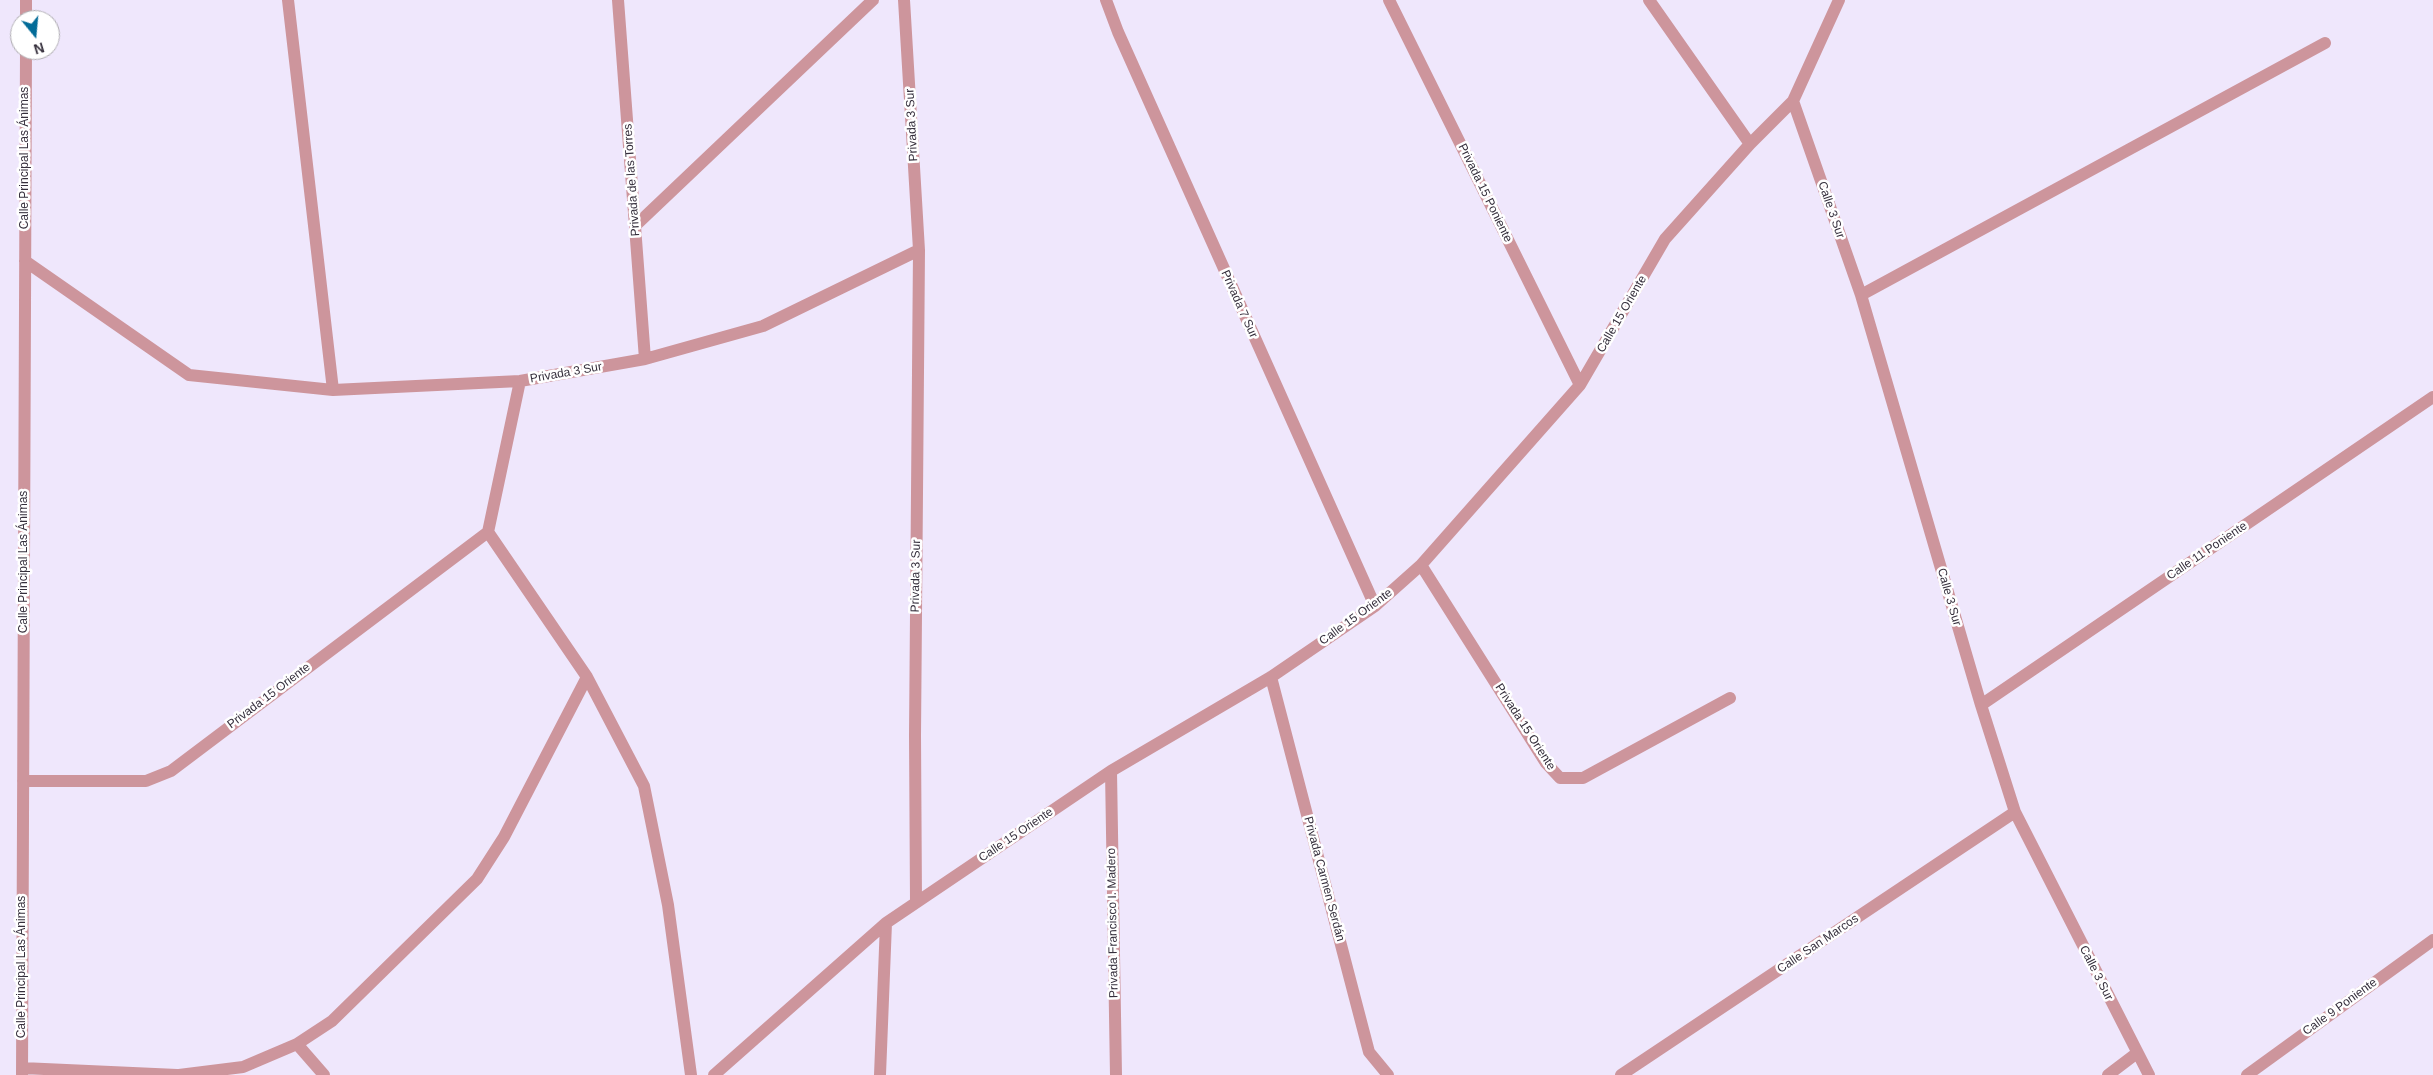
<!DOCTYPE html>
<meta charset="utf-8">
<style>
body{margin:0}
#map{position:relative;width:2433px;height:1075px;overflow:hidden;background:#efe7fc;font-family:Helvetica,sans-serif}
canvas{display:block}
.north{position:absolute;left:10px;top:10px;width:50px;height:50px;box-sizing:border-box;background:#fff;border:1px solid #aeacb1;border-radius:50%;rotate:163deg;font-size:14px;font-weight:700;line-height:20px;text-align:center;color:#352f3c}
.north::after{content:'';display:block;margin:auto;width:18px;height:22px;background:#026b98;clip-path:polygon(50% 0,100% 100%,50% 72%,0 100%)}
</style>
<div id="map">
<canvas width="2433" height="1075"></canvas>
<div class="north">N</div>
</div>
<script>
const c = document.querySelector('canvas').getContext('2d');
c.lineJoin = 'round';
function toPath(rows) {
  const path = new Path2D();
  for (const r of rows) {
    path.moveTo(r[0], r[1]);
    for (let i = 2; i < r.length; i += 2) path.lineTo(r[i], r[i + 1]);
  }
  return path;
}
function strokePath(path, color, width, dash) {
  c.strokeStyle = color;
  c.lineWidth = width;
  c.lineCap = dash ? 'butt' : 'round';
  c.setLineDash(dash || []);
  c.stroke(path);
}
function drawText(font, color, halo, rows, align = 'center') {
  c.font = font + ' Helvetica,sans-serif';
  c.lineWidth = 5;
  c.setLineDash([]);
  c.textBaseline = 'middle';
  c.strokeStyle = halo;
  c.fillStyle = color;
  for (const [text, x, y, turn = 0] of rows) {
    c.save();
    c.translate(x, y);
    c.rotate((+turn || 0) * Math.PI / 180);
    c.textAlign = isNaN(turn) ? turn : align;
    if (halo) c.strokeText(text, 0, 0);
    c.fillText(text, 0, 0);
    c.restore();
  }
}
strokePath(toPath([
 [288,0,333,390],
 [618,0,645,359],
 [904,0,919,250,915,735,916,902],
 [1106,0,1118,32,1375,606],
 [1389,0,1580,385],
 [1649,0,1750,144],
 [26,20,26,0],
 [1793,101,1861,295,1981,705,2015,812,2149,1075],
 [635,226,873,0],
 [25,261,189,375,333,390,520,381,645,359,763,326,919,250],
 [1861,295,2325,43],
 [520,381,488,532,587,677,644,786,668,905,691,1075],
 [1421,565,1546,763,1560,778,1583,778,1730,698],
 [1271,677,1369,1052,1388,1075],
 [1981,705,2433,397],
 [1111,771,1116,1075],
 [23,781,146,781,171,771,488,532],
 [297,1044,324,1075],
 [22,1068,177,1075],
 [22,1075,26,50],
 [179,1075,243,1067,297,1044,332,1021,477,879,504,837,587,677],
 [714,1075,886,923,1111,771,1271,677,1375,606,1421,565,1580,385,1665,239,1750,144,1793,101,1839,0],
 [880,1075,886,923],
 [1621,1075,2015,812],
 [2108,1075,2137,1053],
 [2247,1075,2433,940]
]), '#cd959c', 12);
drawText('12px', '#352f3c', '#fff', [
 ["Privada 3 Sur",912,125,-93],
 ["Calle Principal Las Ánimas",25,158,-90],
 ["Privada de las Torres",632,180,-94],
 ["Privada 15 Poniente",1485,193,64],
 ["Calle 3 Sur",1831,210,71],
 ["Privada 7 Sur",1239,304,66],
 ["Calle 15 Oriente",1622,314,-60],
 ["Privada 3 Sur",566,373,-10],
 ["Calle 11 Poniente",2207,551,-34],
 ["Calle Principal Las Ánimas",24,562,-90],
 ["Privada 3 Sur",916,576,-89],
 ["Calle 3 Sur",1949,597,74],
 ["Calle 15 Oriente",1356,617,-36],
 ["Privada 15 Oriente",269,696,-37],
 ["Privada 15 Oriente",1525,727,57],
 ["Calle 15 Oriente",1016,835,-34],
 ["Privada Carmen Serdán",1324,879,75],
 ["Privada Francisco I. Madero",1113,923,-91],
 ["Calle San Marcos",1818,944,-34],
 ["Calle Principal Las Ánimas",22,967,-90],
 ["Calle 3 Sur",2096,973,63],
 ["Calle 9 Poniente",2340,1007,-36]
]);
</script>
